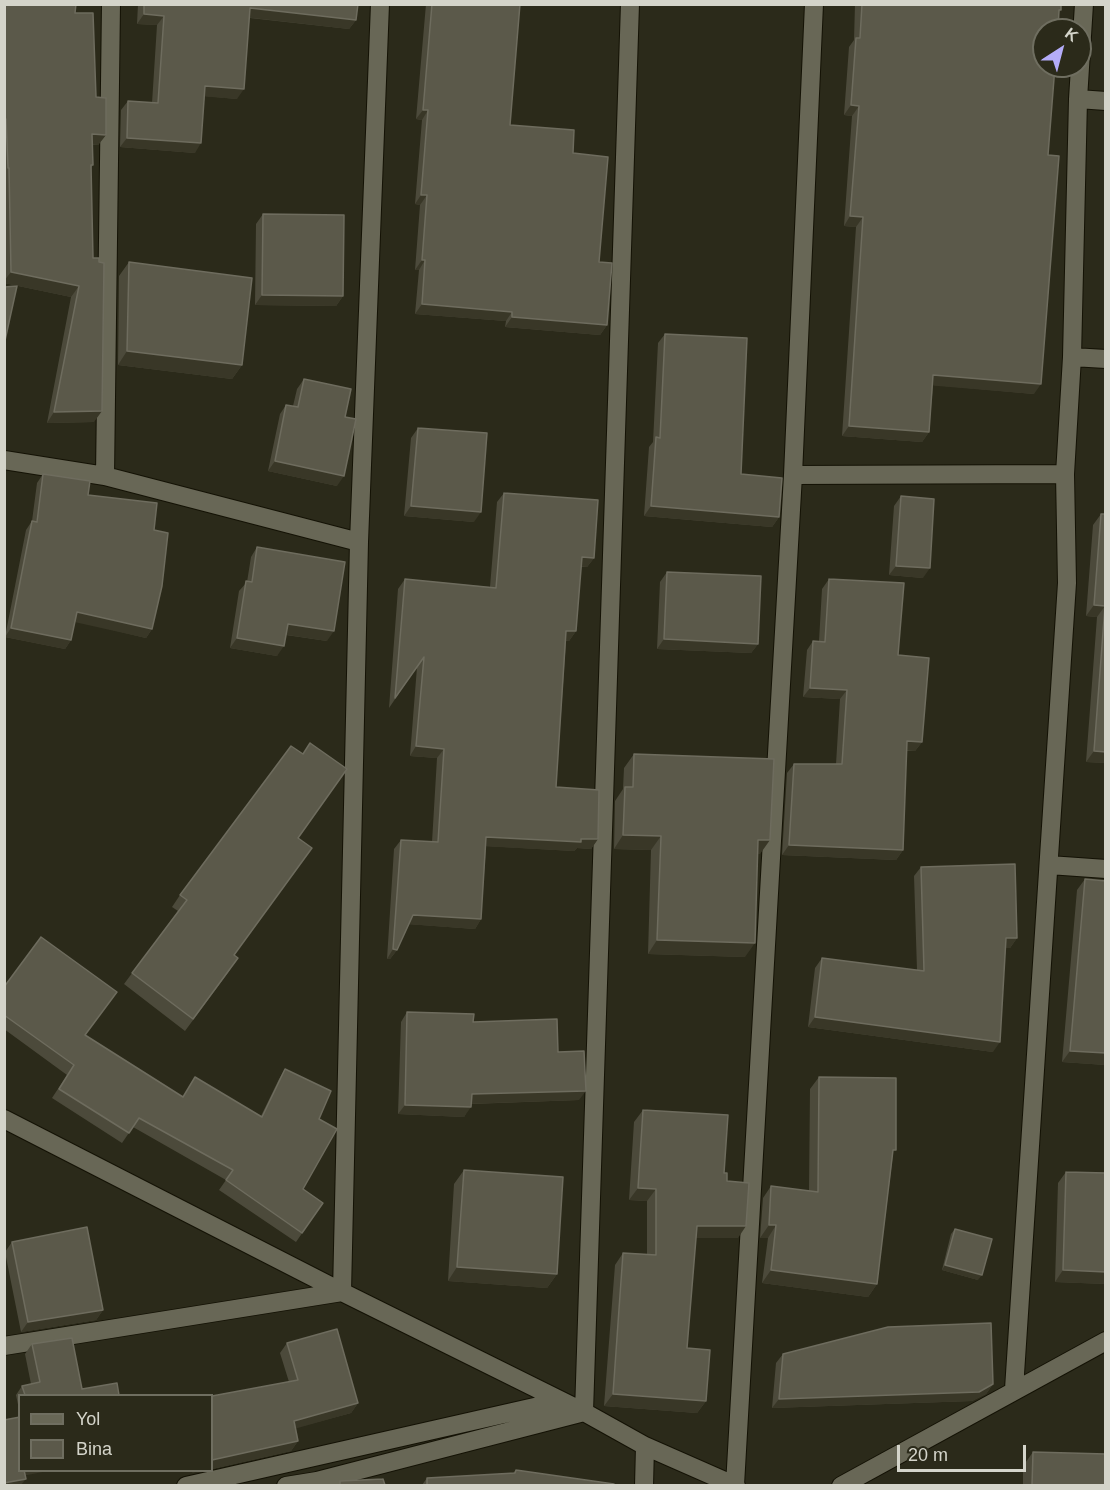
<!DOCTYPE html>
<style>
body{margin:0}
#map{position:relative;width:1110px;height:1490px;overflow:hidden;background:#2b2a1a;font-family:Helvetica,sans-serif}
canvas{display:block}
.frame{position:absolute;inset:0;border:6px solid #d4d4ca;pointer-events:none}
.legend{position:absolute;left:18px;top:1394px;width:195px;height:78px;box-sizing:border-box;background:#2b2a1a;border:2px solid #6f6e60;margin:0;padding:8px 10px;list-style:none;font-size:18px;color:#d4d4ca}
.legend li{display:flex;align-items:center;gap:12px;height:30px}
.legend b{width:30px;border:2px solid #6f6e60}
.north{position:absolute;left:1032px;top:18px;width:60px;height:60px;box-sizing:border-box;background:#2b2a1a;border:2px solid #6f6e60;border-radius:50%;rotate:36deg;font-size:16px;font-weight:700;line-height:24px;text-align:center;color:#d4d4ca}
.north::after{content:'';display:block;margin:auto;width:21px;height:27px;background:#b4acf9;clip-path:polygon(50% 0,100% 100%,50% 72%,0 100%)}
.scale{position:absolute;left:897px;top:1445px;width:129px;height:27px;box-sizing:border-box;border:3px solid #d4d4ca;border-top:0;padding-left:8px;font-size:18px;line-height:21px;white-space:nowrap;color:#d4d4ca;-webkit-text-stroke:4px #2b2a1a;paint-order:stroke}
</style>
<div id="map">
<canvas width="1110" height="1490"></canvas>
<div class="frame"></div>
<ul class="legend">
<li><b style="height:8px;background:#686756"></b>Yol</li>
<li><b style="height:16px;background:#5b594a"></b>Bina</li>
</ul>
<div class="north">K</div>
<div class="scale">20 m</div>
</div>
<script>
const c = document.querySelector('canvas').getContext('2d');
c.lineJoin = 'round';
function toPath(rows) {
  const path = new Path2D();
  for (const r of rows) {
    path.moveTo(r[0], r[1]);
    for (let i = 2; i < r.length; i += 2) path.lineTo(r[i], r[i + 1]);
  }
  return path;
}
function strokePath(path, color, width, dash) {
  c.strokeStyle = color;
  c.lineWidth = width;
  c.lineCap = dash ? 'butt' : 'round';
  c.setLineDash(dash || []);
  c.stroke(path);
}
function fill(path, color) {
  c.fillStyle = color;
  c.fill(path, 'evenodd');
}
const minor = toPath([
 [1078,99,1106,101],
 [1072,357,1106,359],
 [4,460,105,476,359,542],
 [793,475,1065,474],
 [105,476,111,4],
 [1049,865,1106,869],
 [4,1119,342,1292,584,1412,645,1446,736,1486],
 [4,1346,342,1292,359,542,380,4],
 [1014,1389,1067,583,1065,474,1072,357,1078,99,1084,4],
 [735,1485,793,475,814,4],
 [186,1486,561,1401],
 [286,1486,317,1481,584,1412,630,4],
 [644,1486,645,1446],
 [841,1486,1106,1341]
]);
strokePath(minor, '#141205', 20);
strokePath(minor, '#686756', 18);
fill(toPath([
 [4,4,75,13,106,135,98,145,92,145,93,165,91,168,94,422,47,423,71,297,4,283],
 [138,4,358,4,356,20,349,29,250,18,237,99,205,96,195,153,120,147,121,110,128,101,152,103,157,25,137,24],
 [426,4,520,4,510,125,573,153,599,262,607,325,600,335,505,327,506,321,415,314,419,270,415,270,420,205,415,204,422,120,416,119],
 [855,4,1061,4,1059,14,1048,155,1034,394,933,385,929,432,922,442,842,436,856,227,844,226,852,116,844,115,849,47,854,40],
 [263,214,343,296,336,306,255,305,256,224],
 [129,262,242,365,232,379,118,365,119,276],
 [665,334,741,474,779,517,772,527,644,516,649,447,653,442,658,343],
 [304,379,345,417,337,486,268,471,280,414,286,405,293,406,297,389],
 [418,428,474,522,404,516,411,438],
 [43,474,88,495,154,530,152,629,146,638,75,621,71,640,65,649,5,637,26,530,32,521,37,483],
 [504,493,594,558,587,567,581,567,576,631,569,641,566,641,556,787,598,839,591,849,577,848,574,851,486,846,481,919,475,929,408,924,397,950,390,959,387,959,394,849,401,840,432,842,437,758,410,756,417,667,389,708,398,589,405,579,490,587,497,502],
 [901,496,923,578,889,575,894,506],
 [1101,514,1106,514,1106,763,1086,762,1097,617,1086,616,1093,525],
 [257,547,327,641,286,635,277,656,230,648,239,591,247,582,251,557],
 [667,572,758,644,751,653,657,649,660,582],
 [829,579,898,655,922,742,915,751,906,751,903,850,896,860,782,855,787,773,794,764,836,764,840,699,803,697,807,650,813,641,819,641,822,589],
 [634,754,760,854,758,854,745,957,648,954,651,850,614,849,615,801,623,789,624,768],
 [298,838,234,955,230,970,185,1031,124,984,178,911,172,907,180,895],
 [921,867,1017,938,1010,948,1006,948,993,1052,808,1027,815,968,822,958,917,970,914,876],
 [1085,879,1106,1065,1062,1062,1077,890],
 [4,987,85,1035,183,1097,195,1077,261,1116,279,1079,285,1069,319,1119,303,1189,323,1203,296,1242,219,1190,226,1180,133,1127,122,1143,52,1098,67,1075,4,1029],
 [407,1012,473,1022,558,1052,579,1100,471,1104,464,1117,398,1114,401,1022],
 [819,1077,893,1154,877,1284,868,1297,762,1283,768,1238,760,1238,763,1198,771,1186,809,1191,810,1089],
 [643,1110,724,1173,727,1181,738,1238,696,1238,687,1348,706,1401,697,1413,604,1406,615,1265,623,1253,647,1254,647,1201,629,1200,634,1122],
 [464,1170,557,1274,547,1288,448,1281,454,1184],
 [1066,1172,1106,1173,1106,1284,1055,1282,1058,1183],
 [955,1229,978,1280,942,1270,951,1234],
 [12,1242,103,1310,96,1320,21,1332,5,1252],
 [287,1343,358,1403,351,1413,295,1428,298,1441,291,1451,212,1469,212,1396,289,1382,280,1353],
 [32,1344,82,1389,119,1395,20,1395,20,1414,16,1395,22,1386,31,1384,25,1354],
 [783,1354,993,1384,986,1394,972,1401,772,1408,776,1363],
 [1033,1452,1106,1485,1023,1485,1023,1466],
 [516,1470,614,1485,422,1485,427,1478,513,1473]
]), '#4c4a3b');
fill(toPath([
 [250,8,356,20,349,29,244,17],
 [144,14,164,16,157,25,137,24],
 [205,86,244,89,237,99,199,96],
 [851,105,859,106,852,116,844,115],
 [423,110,428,110,422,120,416,119],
 [92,134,106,135,98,145,84,144],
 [127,138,201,143,195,153,120,147],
 [421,195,427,195,420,205,415,204],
 [850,216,863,217,856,227,844,226],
 [422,260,425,260,419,270,415,270],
 [11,272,79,286,71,297,4,283,4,281],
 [262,295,343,296,336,306,255,305],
 [422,304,512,312,506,321,415,314],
 [512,317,607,325,600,335,505,327],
 [127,351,242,365,232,379,118,365],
 [933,375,1041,384,1034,394,926,385],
 [102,411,94,422,47,423,54,412],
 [849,426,929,432,922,442,842,436],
 [275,461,344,476,337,486,268,471],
 [411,506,481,512,474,522,404,516],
 [651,506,779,517,772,527,644,516],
 [582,557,594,558,587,567,575,566],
 [896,566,930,568,923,578,889,575],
 [1094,605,1105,606,1097,617,1086,616],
 [77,612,152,629,146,638,70,621],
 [288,624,334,631,327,641,281,634],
 [11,628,71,640,65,649,5,637],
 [566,631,576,631,569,641,560,640],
 [237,638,284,646,277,656,230,648],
 [664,639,758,644,751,653,657,649],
 [810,688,847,690,840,699,803,697],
 [907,741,922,742,915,751,900,750],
 [416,746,444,749,437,758,410,756],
 [1094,751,1106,752,1106,763,1086,762],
 [623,835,661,836,651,850,614,849],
 [486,837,581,839,598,839,591,849,577,848,574,851,480,846],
 [758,840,770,840,760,854,749,854],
 [789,845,903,850,896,860,782,855],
 [413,915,481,919,475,929,406,924],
 [1006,938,1017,938,1010,948,1000,948],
 [657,940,755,943,745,957,648,954],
 [393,949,397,950,390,959,387,959],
 [815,1017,1000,1042,993,1052,808,1027],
 [1070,1051,1106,1053,1106,1065,1062,1062],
 [586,1091,579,1100,465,1104,472,1094],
 [405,1105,471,1107,464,1117,398,1114],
 [638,1188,656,1189,647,1201,629,1200],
 [769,1225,776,1225,768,1238,760,1238],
 [697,1226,746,1226,738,1238,688,1238],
 [945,1265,982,1275,978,1280,942,1270],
 [457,1267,557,1274,547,1288,448,1281],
 [771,1270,877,1284,868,1297,762,1283],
 [1063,1270,1106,1272,1106,1284,1055,1282],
 [103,1310,96,1320,21,1332,28,1322],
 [993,1384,986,1394,972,1401,772,1408,779,1399],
 [613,1394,706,1401,697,1413,604,1406],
 [358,1403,351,1413,287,1431,294,1421],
 [298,1441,291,1451,212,1469,212,1460],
 [22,1470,53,1470,17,1477],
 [194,1470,203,1470,192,1473],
 [26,1479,21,1485,4,1485,4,1483]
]), '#393727');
const building = toPath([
 [4,4,76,4,75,13,93,13,96,97,106,98,106,135,92,134,93,165,91,165,93,258,99,258,99,262,104,263,102,411,54,412,79,286,11,272,9,168,8,168,6,119,4,119,4,4],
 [144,4,358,4,356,20,250,8,244,89,205,86,201,143,127,138,128,101,158,103,164,16,144,14,144,4],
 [432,4,520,4,510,125,574,130,573,153,608,157,599,262,612,263,607,325,512,317,512,312,422,304,425,260,422,260,427,195,421,195,428,110,423,110,432,4],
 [862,4,1061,4,1061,10,1059,10,1058,30,1044,30,1044,66,1055,66,1048,155,1059,156,1041,384,933,375,929,432,849,426,863,217,850,216,859,106,851,105,856,38,860,38,862,4],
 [263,214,344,215,343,296,262,295,263,214],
 [129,262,252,278,242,365,127,351,129,262],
 [17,286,4,345,4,287,17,286],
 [665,334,747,338,741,474,782,478,779,517,651,506,656,437,660,438,665,334],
 [304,379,351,389,345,417,356,419,344,476,275,461,286,405,298,407,304,379],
 [418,428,487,433,481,512,411,506,418,428],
 [43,474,90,481,88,495,157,503,154,530,168,533,162,586,152,629,77,612,71,640,11,628,32,521,37,522,43,474],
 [504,493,598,500,594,558,582,557,576,631,566,631,556,787,599,790,598,839,581,839,581,842,486,837,481,919,413,915,397,950,393,949,401,840,438,842,444,749,416,746,424,657,395,698,405,579,496,588,504,493],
 [901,496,934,499,930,568,896,566,901,496],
 [1101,514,1106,514,1106,752,1094,751,1105,606,1094,605,1101,514],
 [257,547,345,562,334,631,288,624,284,646,237,638,246,581,252,582,257,547],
 [667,572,761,576,758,644,664,639,667,572],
 [829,579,904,583,898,655,929,658,922,742,907,741,903,850,789,845,794,764,842,764,847,690,810,688,813,641,825,642,829,579],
 [310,743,347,769,298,838,312,848,234,955,238,958,193,1019,132,973,187,900,180,895,291,746,303,754,310,743],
 [634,754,774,759,770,840,758,840,755,943,657,940,661,836,623,835,625,787,633,787,634,754],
 [1015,864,1017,938,1006,938,1000,1042,815,1017,822,958,924,971,921,867,1015,864],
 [1085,879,1106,881,1106,1053,1070,1051,1085,879],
 [41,937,117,992,85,1035,183,1097,195,1077,262,1117,285,1069,331,1091,319,1119,337,1129,303,1189,323,1203,302,1233,226,1180,233,1170,139,1118,129,1133,59,1089,74,1065,4,1015,4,987,41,937],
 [407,1012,474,1014,473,1022,557,1019,558,1052,584,1051,586,1091,472,1094,471,1107,405,1105,407,1012],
 [819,1077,896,1078,896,1150,893,1150,877,1284,771,1270,776,1225,769,1225,771,1186,818,1192,819,1077],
 [643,1110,728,1115,724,1173,727,1173,727,1181,749,1183,746,1226,697,1226,687,1348,710,1350,706,1401,613,1394,623,1253,656,1255,656,1189,638,1188,643,1110],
 [464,1170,563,1177,557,1274,457,1267,464,1170],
 [1066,1172,1106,1173,1106,1272,1063,1270,1066,1172],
 [87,1227,103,1310,28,1322,12,1242,87,1227],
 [955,1229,992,1239,982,1275,945,1265,955,1229],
 [991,1323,993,1384,979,1392,779,1399,783,1354,888,1327,991,1323],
 [337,1329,358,1403,294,1421,298,1441,212,1460,212,1396,298,1380,287,1343,337,1329],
 [72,1338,82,1389,117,1383,119,1395,25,1395,22,1386,40,1382,32,1344,72,1338],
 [20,1417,20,1470,24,1470,26,1479,4,1483,4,1420,20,1417],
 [1033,1452,1106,1454,1106,1485,1032,1485,1033,1452],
 [516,1470,614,1484,614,1485,427,1485,427,1478,515,1473,516,1470],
 [383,1479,385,1485,340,1485,340,1481,383,1479]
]);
fill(building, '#5b594a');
strokePath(building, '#6e6c5e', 1.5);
</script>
